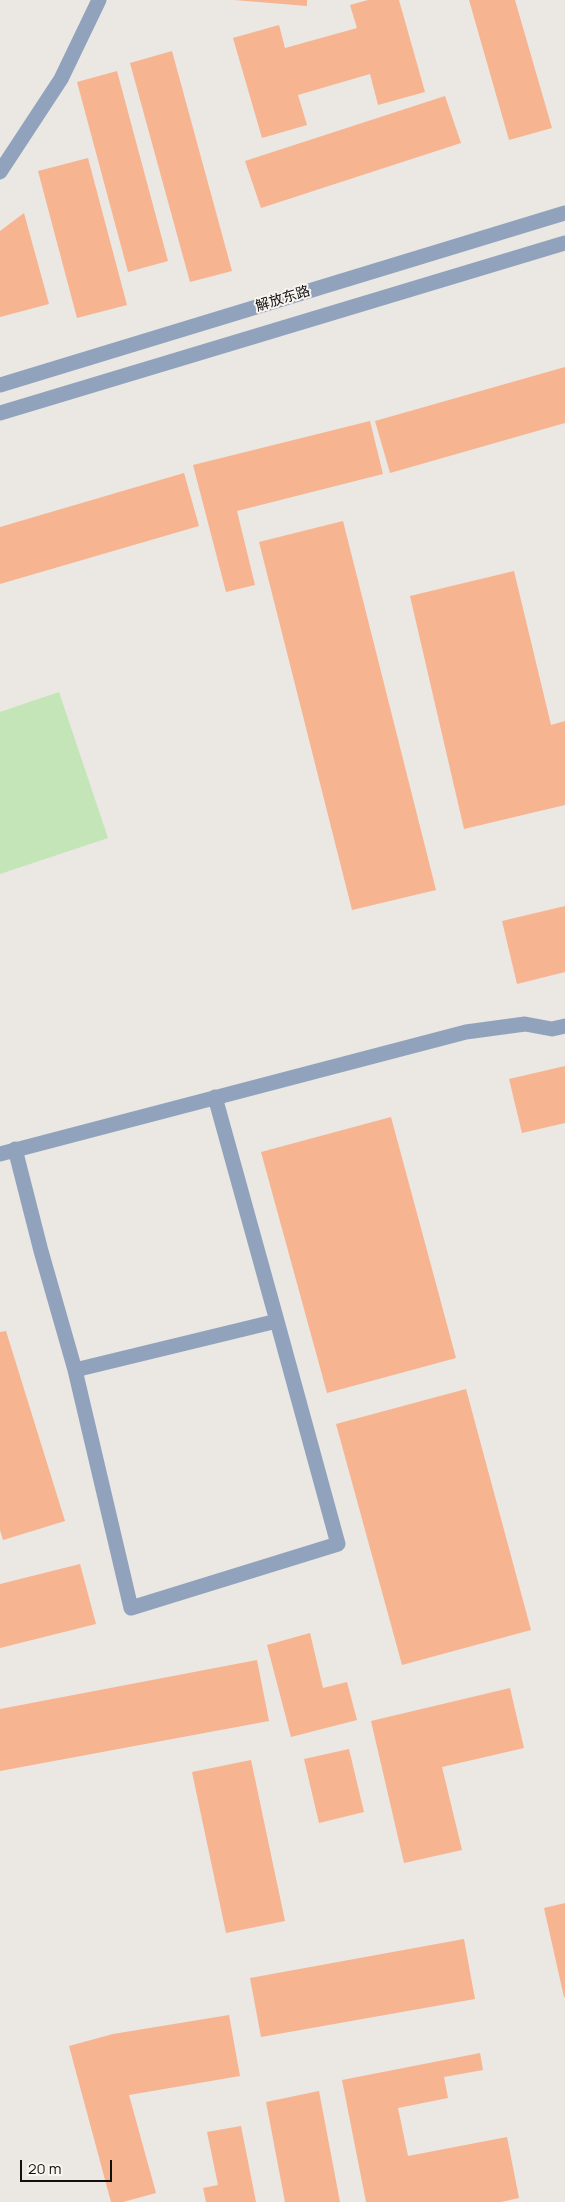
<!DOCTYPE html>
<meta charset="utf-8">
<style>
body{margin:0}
#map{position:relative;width:565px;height:2202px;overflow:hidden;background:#ebe7e3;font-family:Manrope,sans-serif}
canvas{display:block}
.scale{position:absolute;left:20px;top:2160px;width:92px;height:22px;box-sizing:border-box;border:2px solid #11100f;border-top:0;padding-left:6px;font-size:15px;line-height:18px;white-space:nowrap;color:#11100f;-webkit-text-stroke:4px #f8f5f0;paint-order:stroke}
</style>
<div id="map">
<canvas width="565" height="2202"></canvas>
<div class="scale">20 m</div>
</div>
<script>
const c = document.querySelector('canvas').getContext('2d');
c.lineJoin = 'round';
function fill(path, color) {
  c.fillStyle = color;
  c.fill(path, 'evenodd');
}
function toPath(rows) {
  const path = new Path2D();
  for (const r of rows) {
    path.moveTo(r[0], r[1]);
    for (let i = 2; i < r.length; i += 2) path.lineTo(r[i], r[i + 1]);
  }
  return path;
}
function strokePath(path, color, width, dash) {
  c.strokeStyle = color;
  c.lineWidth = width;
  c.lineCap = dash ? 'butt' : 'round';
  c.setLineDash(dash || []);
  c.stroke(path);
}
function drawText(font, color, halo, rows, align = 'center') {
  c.font = font + ' Manrope,"Noto Sans SC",sans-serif';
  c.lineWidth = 4;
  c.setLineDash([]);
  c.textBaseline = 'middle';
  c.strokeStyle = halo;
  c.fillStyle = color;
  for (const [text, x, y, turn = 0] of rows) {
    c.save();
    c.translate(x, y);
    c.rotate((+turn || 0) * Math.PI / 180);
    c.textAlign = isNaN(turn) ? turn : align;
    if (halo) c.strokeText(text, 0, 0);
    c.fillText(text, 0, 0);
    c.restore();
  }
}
fill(toPath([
 [59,692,108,838,0,874,0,712]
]), '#c3e5b7');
fill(toPath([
 [234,0,307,0,307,6],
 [368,0,399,0,425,92,378,105,370,74,298,95,307,125,262,138,233,38,279,25,285,48,357,28,350,5],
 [469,0,515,0,552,128,509,140],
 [172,51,232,271,190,282,130,63],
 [117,71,168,261,128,272,77,82],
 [445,96,461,143,261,208,245,161],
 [88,158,127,305,77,318,38,171],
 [24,213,49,304,0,317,0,231],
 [565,367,565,423,390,473,375,421],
 [370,421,383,474,237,511,255,585,226,592,193,465],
 [184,473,199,526,0,584,0,527],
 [343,521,436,890,352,910,259,542],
 [514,571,551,725,565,721,565,805,464,829,410,596],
 [565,906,565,972,517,984,502,921],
 [565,1066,565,1123,522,1133,509,1079],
 [391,1117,456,1358,327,1393,261,1152],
 [6,1331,65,1521,3,1540,0,1530,0,1332],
 [466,1389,531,1630,402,1665,336,1424],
 [80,1564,96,1624,0,1648,0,1584],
 [310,1633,323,1688,347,1682,357,1720,291,1737,267,1645],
 [257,1660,269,1721,0,1771,0,1709],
 [510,1688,524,1748,442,1767,462,1850,404,1863,371,1721],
 [349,1749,364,1812,319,1823,304,1759],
 [251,1760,285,1921,226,1933,192,1772],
 [565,1903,565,1997,564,1997,544,1908],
 [464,1939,475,1999,261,2037,250,1978],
 [229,2015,240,2076,129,2095,156,2193,123,2202,111,2202,69,2046,113,2034],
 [480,2053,483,2070,444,2077,448,2098,398,2108,408,2156,507,2137,519,2198,501,2202,366,2202,342,2080],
 [319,2091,340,2202,285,2202,266,2102],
 [241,2126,256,2202,206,2202,203,2188,218,2185,207,2132]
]), '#f7b490');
strokePath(toPath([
 [0,172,61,79,99,0],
 [0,385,565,213],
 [0,413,565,243],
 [215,1097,277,1321,338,1544,131,1608,75,1370,277,1321],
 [15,1149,41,1251,75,1370],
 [0,1154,466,1032,525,1024,552,1029,565,1026]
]), '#91a3bc', 15);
drawText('14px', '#11100f', '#f8f5f0', [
 ["解放东路",283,299,-17]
]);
</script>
